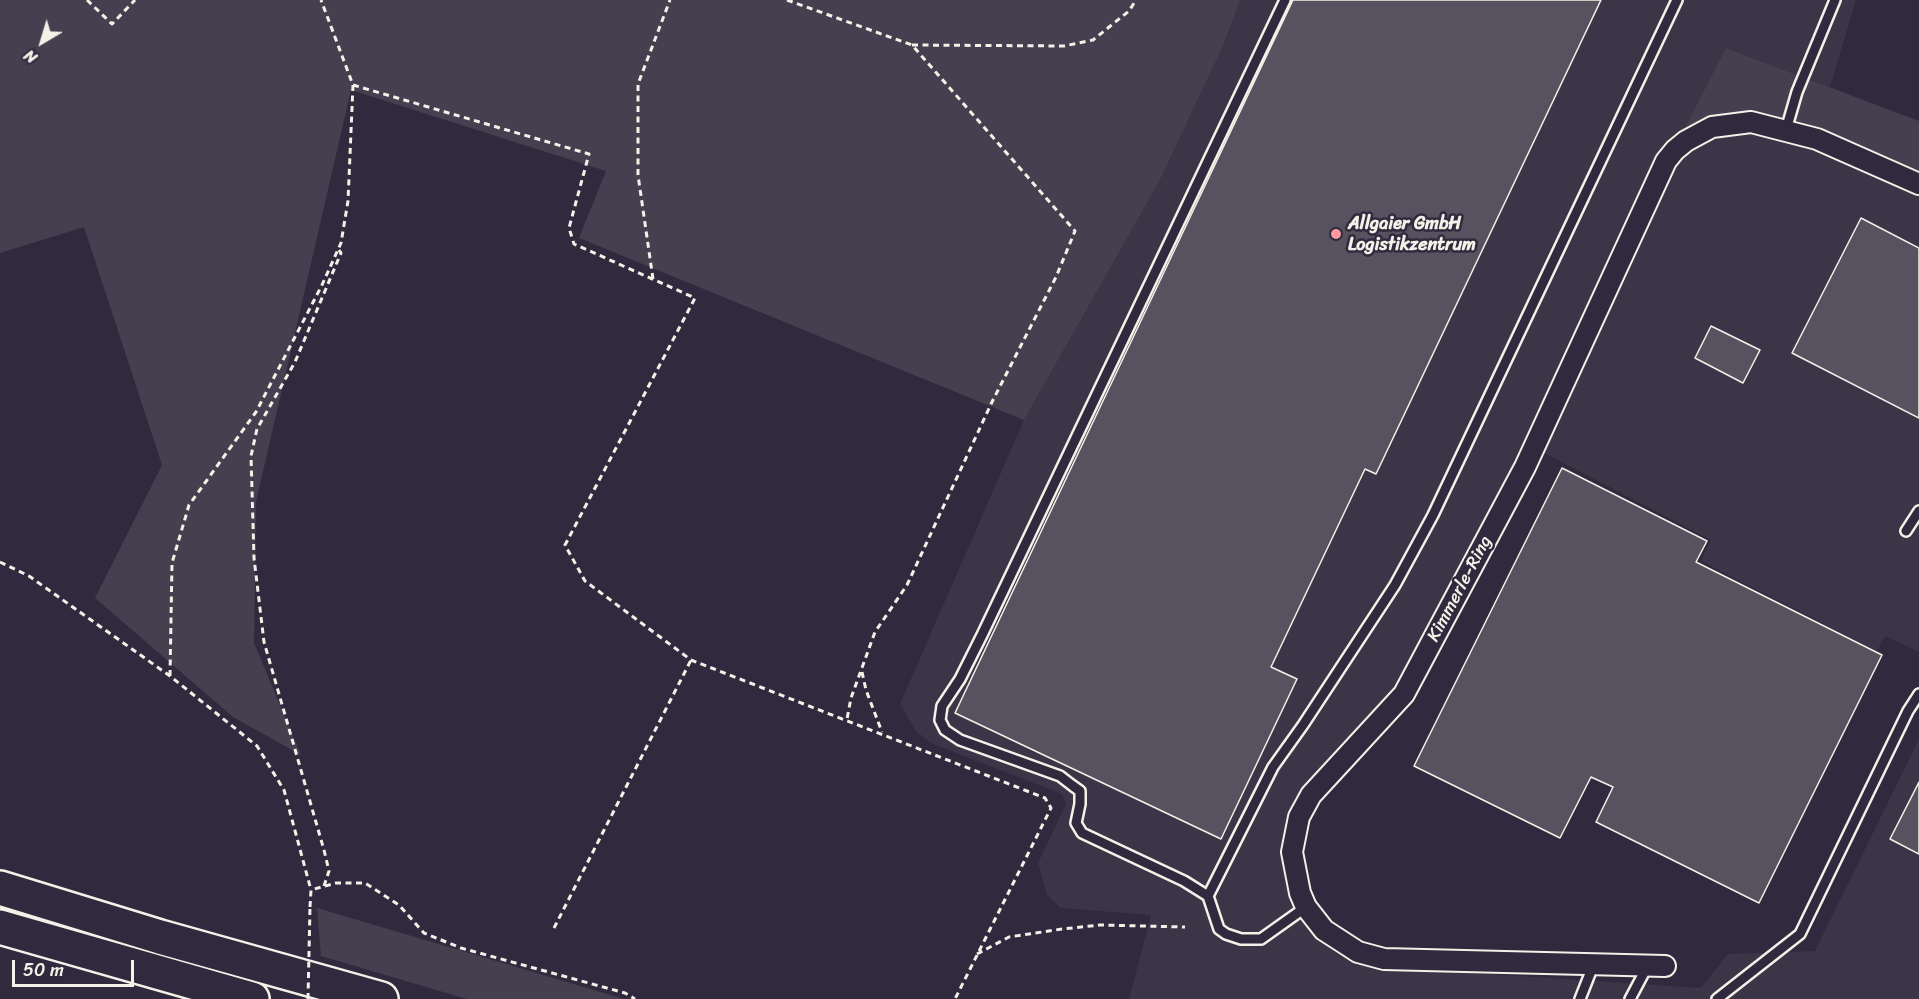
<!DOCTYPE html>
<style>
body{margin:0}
#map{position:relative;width:1919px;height:999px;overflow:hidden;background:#2f2a3d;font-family:Sriracha,sans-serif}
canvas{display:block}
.north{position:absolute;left:12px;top:12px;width:60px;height:60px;-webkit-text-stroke:4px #2f2a3d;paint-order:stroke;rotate:218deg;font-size:16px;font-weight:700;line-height:24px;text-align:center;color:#f4f1e8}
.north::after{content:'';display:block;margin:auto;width:21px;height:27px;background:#f4f1e8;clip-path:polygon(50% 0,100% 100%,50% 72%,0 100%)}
.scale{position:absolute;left:12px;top:960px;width:122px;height:27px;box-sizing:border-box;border:3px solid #f4f1e8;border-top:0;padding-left:8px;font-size:18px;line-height:21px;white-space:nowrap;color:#f4f1e8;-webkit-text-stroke:4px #2f2a3d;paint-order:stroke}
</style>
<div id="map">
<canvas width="1919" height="999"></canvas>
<div class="north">N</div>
<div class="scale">50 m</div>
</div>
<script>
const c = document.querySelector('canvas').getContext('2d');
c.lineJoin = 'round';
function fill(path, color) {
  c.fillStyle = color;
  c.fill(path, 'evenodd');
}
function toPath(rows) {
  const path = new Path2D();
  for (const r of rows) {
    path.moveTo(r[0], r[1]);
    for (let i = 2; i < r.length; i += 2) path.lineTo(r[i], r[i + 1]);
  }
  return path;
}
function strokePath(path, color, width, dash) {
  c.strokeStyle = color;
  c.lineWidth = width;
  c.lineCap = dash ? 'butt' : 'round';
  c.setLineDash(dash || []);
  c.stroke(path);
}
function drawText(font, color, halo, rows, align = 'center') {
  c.font = font + ' Sriracha,sans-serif';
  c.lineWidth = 5;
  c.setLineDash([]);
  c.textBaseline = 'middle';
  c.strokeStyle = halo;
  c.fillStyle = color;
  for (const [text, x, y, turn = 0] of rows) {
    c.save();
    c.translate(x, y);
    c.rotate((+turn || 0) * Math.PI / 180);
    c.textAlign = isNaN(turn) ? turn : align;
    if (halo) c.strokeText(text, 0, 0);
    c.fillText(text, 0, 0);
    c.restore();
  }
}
fill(toPath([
 [1240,0,1856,0,1830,87,1726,48,1707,121,1919,174,1919,652,1885,636,1877,651,1701,561,1711,540,1527,444,1403,683,1290,815,1283,843,1282,859,1287,891,1307,928,1337,954,1366,966,1701,988,1728,954,1815,951,1919,739,1919,999,1129,999,1151,915,1061,908,1047,895,1038,863,1066,804,1062,794,931,743,916,731,900,704,1024,420,1160,180,1223,46]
]), '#3b3647');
fill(toPath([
 [0,0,1240,0,1223,46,1160,180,1024,420,579,238,606,171,351,90,256,502,254,643,301,755,233,717,95,598,162,465,84,227,0,253],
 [1726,48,1919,121,1919,174,1814,129,1682,134],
 [317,908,621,998,623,999,467,999,321,956]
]), '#454050');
const building = toPath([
 [1293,0,1601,0,1376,474,1365,469,1271,667,1297,679,1221,839,955,713,1293,0],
 [1861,218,1919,248,1919,418,1792,353,1861,218],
 [1711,326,1760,350,1743,383,1695,358,1711,326],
 [1562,468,1707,541,1696,562,1882,655,1759,903,1596,822,1613,787,1591,777,1560,838,1414,766,1562,468],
 [1919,782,1919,854,1890,839,1919,782]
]);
fill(building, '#56525f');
strokePath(building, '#f4f1e8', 1.5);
const lane = toPath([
 [1285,0,982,635,960,679,942,706,940,720,945,730,960,740,1060,776,1073,786,1080,791,1080,804,1076,823,1082,833,1184,881,1208,896,1219,929,1226,934,1241,939,1261,939,1306,907],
 [1788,123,1797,92,1835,0],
 [1906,531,1919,511],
 [1208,896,1273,767,1303,725,1395,585,1433,515,1677,0],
 [1580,999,1593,966],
 [1630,999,1647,967],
 [1717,999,1800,934,1908,711,1919,694]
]);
const street = toPath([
 [1665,966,1384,959,1358,952,1324,930,1306,907,1300,893,1292,852,1299,817,1311,795,1404,694,1525,467,1666,161,1675,150,1686,141,1712,127,1751,122,1817,139,1919,184]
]);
const highway = toPath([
 [0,888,160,937,381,999],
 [0,927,252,999]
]);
strokePath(lane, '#f4f1e8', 14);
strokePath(street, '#f4f1e8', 24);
strokePath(highway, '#f4f1e8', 38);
strokePath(toPath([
 [87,0,112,24,135,0],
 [787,0,912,45,1075,231,1056,277,992,402,907,585,875,632,851,698,847,719],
 [912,45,1064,46,1093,40,1129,11,1136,0],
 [353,85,589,154,569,228,574,244,695,298,565,545,585,581,691,660,1045,798,1051,808,955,999],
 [653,279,638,175,638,84,670,0],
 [0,562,29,576,170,676,257,746,284,790,311,890],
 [862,672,866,690,882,732],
 [170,676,172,563,189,505,256,412,322,285,341,243,348,201,353,85,321,0],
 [324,886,329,871,324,850,264,642,254,558,251,456,257,429,295,362,341,253,339,250],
 [310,907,311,890,336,883,365,883,399,905,424,933,461,948,625,993,635,999],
 [554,928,691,660],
 [977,954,1009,937,1062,929,1100,925,1185,927]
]), '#f4f1e8', 3, [6, 4.5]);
strokePath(lane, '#2f2a3d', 9);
strokePath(street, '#2f2a3d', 20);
strokePath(highway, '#2f2a3d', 33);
strokePath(toPath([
 [308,999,310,907]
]), '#f4f1e8', 3, [6, 4.5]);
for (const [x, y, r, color] of [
 [1336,234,6,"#ff9aa2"]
]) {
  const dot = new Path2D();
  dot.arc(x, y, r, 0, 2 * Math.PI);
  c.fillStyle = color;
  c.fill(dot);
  strokePath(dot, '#2f2a3d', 2);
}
drawText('bold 18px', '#f4f1e8', '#2f2a3d', [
 ["Allgaier GmbH",1348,224],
 ["Logistikzentrum",1348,245]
], 'left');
drawText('18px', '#f4f1e8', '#2f2a3d', [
 ["Kimmerle-Ring",1460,589,-62]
]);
</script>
